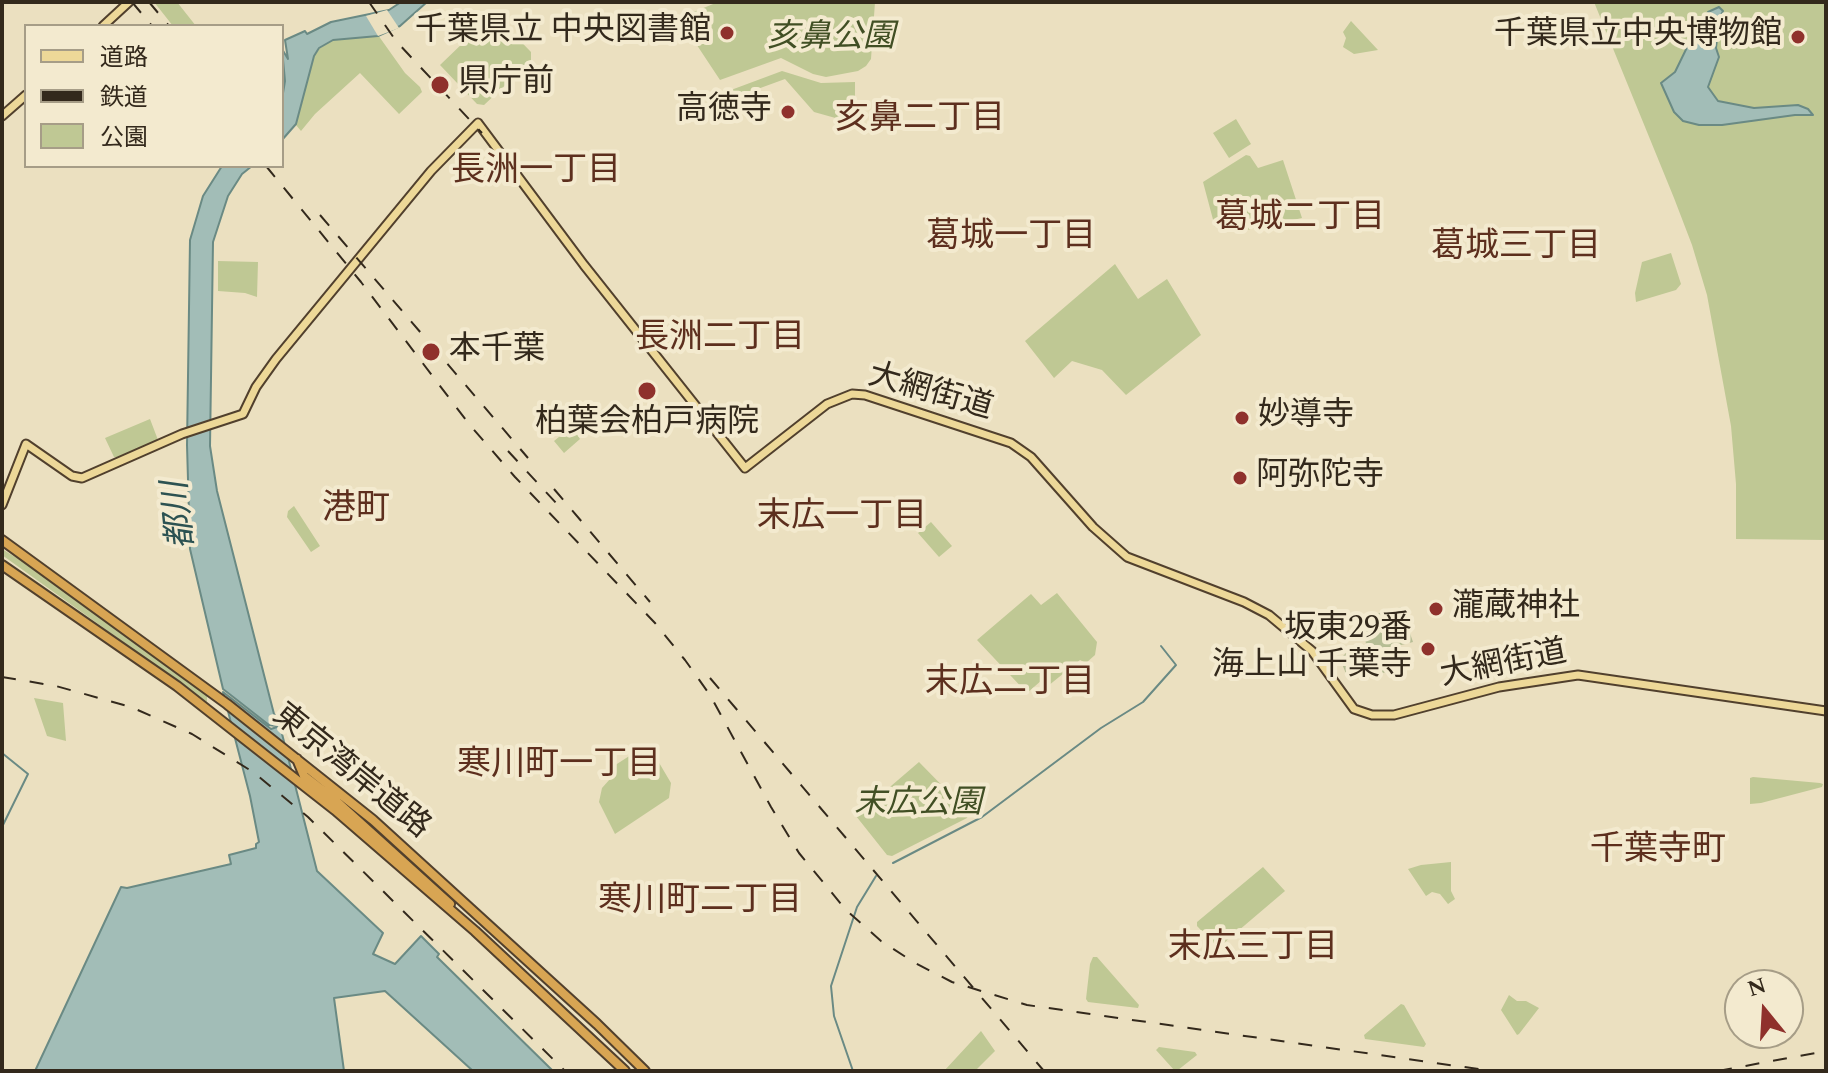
<!DOCTYPE html>
<meta charset="utf-8">
<style>
body{margin:0}
#map{position:relative;width:1828px;height:1073px;overflow:hidden;background:#ebe0c0;font-family:Spectral,"Noto Sans JP",serif}
canvas{display:block}
.frame{position:absolute;inset:0;border:4px solid #33291c;pointer-events:none}
.legend{position:absolute;left:24px;top:24px;width:260px;height:144px;box-sizing:border-box;background:#f3eacf;border:2px solid #a69d87;margin:0;padding:10px 14px;list-style:none;font-size:24px;color:#33291c}
.legend li{display:flex;align-items:center;gap:16px;height:40px}
.legend b{width:40px;border:2px solid #a69d87}
.north{position:absolute;left:1724px;top:969px;width:80px;height:80px;box-sizing:border-box;background:#f3eacf;border:2px solid #a69d87;border-radius:50%;rotate:342deg;font-size:22px;font-weight:700;line-height:32px;text-align:center;color:#33291c}
.north::after{content:'';display:block;margin:auto;width:28px;height:36px;background:#8f312c;clip-path:polygon(50% 0,100% 100%,50% 72%,0 100%)}
</style>
<div id="map">
<canvas width="1828" height="1073"></canvas>
<div class="frame"></div>
<ul class="legend">
<li><b style="height:10px;background:#edd898"></b>道路</li>
<li><b style="height:10px;background:#33291c"></b>鉄道</li>
<li><b style="height:22px;background:#bfc894"></b>公園</li>
</ul>
<div class="north">N</div>
</div>
<script>
const c = document.querySelector('canvas').getContext('2d');
c.lineJoin = 'round';
function fill(path, color) {
  c.fillStyle = color;
  c.fill(path, 'evenodd');
}
function toPath(rows) {
  const path = new Path2D();
  for (const r of rows) {
    path.moveTo(r[0], r[1]);
    for (let i = 2; i < r.length; i += 2) path.lineTo(r[i], r[i + 1]);
  }
  return path;
}
function strokePath(path, color, width, dash) {
  c.strokeStyle = color;
  c.lineWidth = width;
  c.lineCap = dash ? 'butt' : 'round';
  c.setLineDash(dash || []);
  c.stroke(path);
}
function drawText(font, color, halo, rows, align = 'center') {
  c.font = font + ' Spectral,"Noto Sans JP",serif';
  c.lineWidth = 8;
  c.setLineDash([]);
  c.textBaseline = 'middle';
  c.strokeStyle = halo;
  c.fillStyle = color;
  for (const [text, x, y, turn = 0] of rows) {
    c.save();
    c.translate(x, y);
    c.rotate((+turn || 0) * Math.PI / 180);
    c.textAlign = isNaN(turn) ? turn : align;
    if (halo) c.strokeText(text, 0, 0);
    c.fillText(text, 0, 0);
    c.restore();
  }
}
fill(toPath([
 [154,2,177,2,196,26,173,26],
 [718,2,875,2,871,59,866,66,858,71,826,77,813,74,781,58,720,80,679,18],
 [1594,2,1826,2,1826,540,1736,539,1736,484,1731,426,1707,295,1692,245,1674,198],
 [491,16,499,19,531,52,531,61,484,105,477,104,440,65],
 [1351,21,1378,50,1354,54,1343,47,1346,38,1343,32],
 [378,35,405,73,420,87,422,92,399,114,360,73,315,114,301,131,296,125,314,56,320,48,333,40],
 [782,71,821,83,855,82,855,115,839,119,814,112,785,79,733,98,731,90],
 [1236,119,1251,144,1229,158,1213,133],
 [1246,155,1250,156,1258,168,1283,160,1302,218,1242,231,1215,227,1203,182],
 [1671,253,1681,284,1676,290,1636,302,1635,293,1642,262],
 [218,261,258,262,257,297,245,293,218,291],
 [1115,264,1138,299,1167,279,1201,335,1126,395,1102,370,1072,361,1054,378,1025,341],
 [587,414,591,420,576,433,580,439,564,453,554,441],
 [150,419,158,440,117,457,114,457,105,438],
 [294,506,320,546,311,552,287,517,288,511],
 [931,522,952,546,939,557,918,533],
 [2,549,43,574,84,605,207,696,207,702,2,555],
 [1057,593,1097,642,1095,655,1086,663,1080,660,1048,686,1042,680,1027,693,977,640,1031,594,1041,605],
 [34,698,63,703,66,741,47,736],
 [648,744,671,783,669,798,615,834,599,802,602,788,610,779,606,771],
 [919,762,969,813,967,818,892,856,887,855,856,816],
 [1753,777,1820,783,1823,784,1822,787,1761,803,1750,804,1750,778],
 [1451,862,1451,891,1455,899,1448,904,1440,894,1432,892,1426,896,1408,869,1421,865],
 [1263,867,1285,891,1218,948,1197,926,1197,922],
 [1093,957,1097,957,1139,1005,1138,1008,1088,1002,1086,999,1090,964],
 [1509,995,1517,1001,1526,1001,1539,1008,1519,1034,1517,1035,1501,1010],
 [1401,1004,1404,1005,1426,1044,1424,1047,1365,1039,1364,1035],
 [981,1031,995,1051,975,1071,944,1071],
 [1159,1047,1195,1052,1197,1055,1178,1070,1174,1070,1156,1050]
]), '#bfc894');
fill(toPath([
 [1401,607,1413,642,1397,646,1400,667,1366,679,1365,675,1347,676,1340,659,1346,653,1366,646,1364,617]
]), '#b6bd94');
const water = toPath([
 [401,2,427,2,400,26,378,36,333,40,319,48,314,56,296,124,282,140,282,99,285,81,282,49,288,59,285,40,305,31,307,34,331,22,389,10,401,2],
 [1719,7,1723,11,1719,20,1716,48,1719,57,1708,87,1718,101,1754,108,1798,105,1808,109,1813,115,1795,115,1722,125,1699,125,1683,121,1674,112,1661,83,1675,72,1695,31,1708,12,1719,7],
 [222,166,252,166,242,174,228,196,213,242,210,446,217,491,274,714,280,721,276,726,269,725,223,689,190,549,187,445,190,240,203,196,222,166],
 [223,692,271,729,280,726,317,871,383,933,373,954,395,964,421,936,439,954,437,957,553,1071,473,1071,385,991,334,998,344,1071,35,1071,121,887,127,888,231,864,229,855,256,848,256,844,259,842,250,796,223,692]
]);
fill(water, '#a2bdb7');
strokePath(water, '#6a8a84', 2);
fill(toPath([
 [387,10,399,28,378,36,366,16]
]), '#ebe0c0');
strokePath(toPath([
 [2,753,28,774,2,827],
 [893,863,982,817,1101,728,1143,702,1176,665,1161,646],
 [853,1071,834,1016,831,986,857,907,876,876]
]), '#6a8a84', 2);
const major = toPath([
 [103,26,129,2],
 [2,116,26,95],
 [2,505,26,444,72,476,82,478,182,434,243,414,256,387,276,359,431,171,478,123,584,265,745,468,827,404,852,394,865,395,1011,443,1031,457,1093,527,1127,557,1244,602,1269,615,1312,651,1354,709,1372,715,1394,715,1499,687,1578,675,1826,711]
]);
const highway = toPath([
 [2,540,227,704,373,820,597,1024,645,1071],
 [2,565,177,686,335,810,475,931,625,1071],
 [297,759,304,776,335,800,450,904]
]);
strokePath(major, '#51402d', 11);
strokePath(highway, '#51402d', 12);
strokePath(major, '#edd898', 7);
strokePath(highway, '#d8a553', 8);
strokePath(toPath([
 [132,2,152,26],
 [149,2,169,26],
 [369,2,396,41,482,133],
 [266,166,361,282,469,424,515,477,655,623,685,660,710,695,771,807,799,853,846,910,881,941,915,963,952,982,1027,1005,1492,1071],
 [320,215,528,458],
 [508,451,557,504],
 [554,489,650,602],
 [2,677,56,686,131,707,192,734,253,772,308,817,565,1071],
 [710,678,1044,1071],
 [1718,1071,1826,1051]
]), '#33291c', 2, [14, 14]);
for (const [x, y, r, color] of [
 [727,33,8,"#8f312c"],
 [1798,37,8,"#8f312c"],
 [440,85,10,"#8f312c"],
 [788,112,8,"#8f312c"],
 [431,352,10,"#8f312c"],
 [647,391,10,"#8f312c"],
 [1242,418,8,"#8f312c"],
 [1240,478,8,"#8f312c"],
 [1436,609,8,"#8f312c"],
 [1428,649,8,"#8f312c"]
]) {
  const dot = new Path2D();
  dot.arc(x, y, r, 0, 2 * Math.PI);
  c.fillStyle = color;
  c.fill(dot);
  strokePath(dot, '#f3eacf', 3);
}
drawText('32px', '#33291c', '#f3eacf', [
 ["千葉県立 中央図書館",711,33,"right"],
 ["千葉県立中央博物館",1782,37,"right"],
 ["県庁前",458,85],
 ["高徳寺",772,112,"right"],
 ["本千葉",449,352],
 ["妙導寺",1258,418],
 ["柏葉会柏戸病院",647,425,"center"],
 ["阿弥陀寺",1256,478],
 ["瀧蔵神社",1452,609],
 ["坂東29番",1412,631,"right"],
 ["海上山 千葉寺",1412,668,"right"]
], 'left');
drawText('italic 32px', '#414f24', '#f3eacf', [
 ["亥鼻公園",831,40],
 ["末広公園",918,806]
]);
drawText('32px', '#33291c', '#f3eacf', [
 ["大網街道",930,394,16],
 ["大網街道",1504,666,-11],
 ["東京湾岸道路",350,773,39]
]);
drawText('34px', '#5d2f1e', '#f3eacf', [
 ["亥鼻二丁目",920,121],
 ["長洲一丁目",536,173],
 ["葛城二丁目",1300,220],
 ["葛城一丁目",1011,239],
 ["葛城三丁目",1516,249],
 ["長洲二丁目",720,340],
 ["港町",356,511],
 ["末広一丁目",842,519],
 ["末広二丁目",1010,685],
 ["寒川町一丁目",559,767],
 ["千葉寺町",1658,852],
 ["寒川町二丁目",700,903],
 ["末広三丁目",1253,950]
]);
drawText('italic 34px', '#2c5252', '#f3eacf', [
 ["都川",182,515,-96]
]);
</script>
